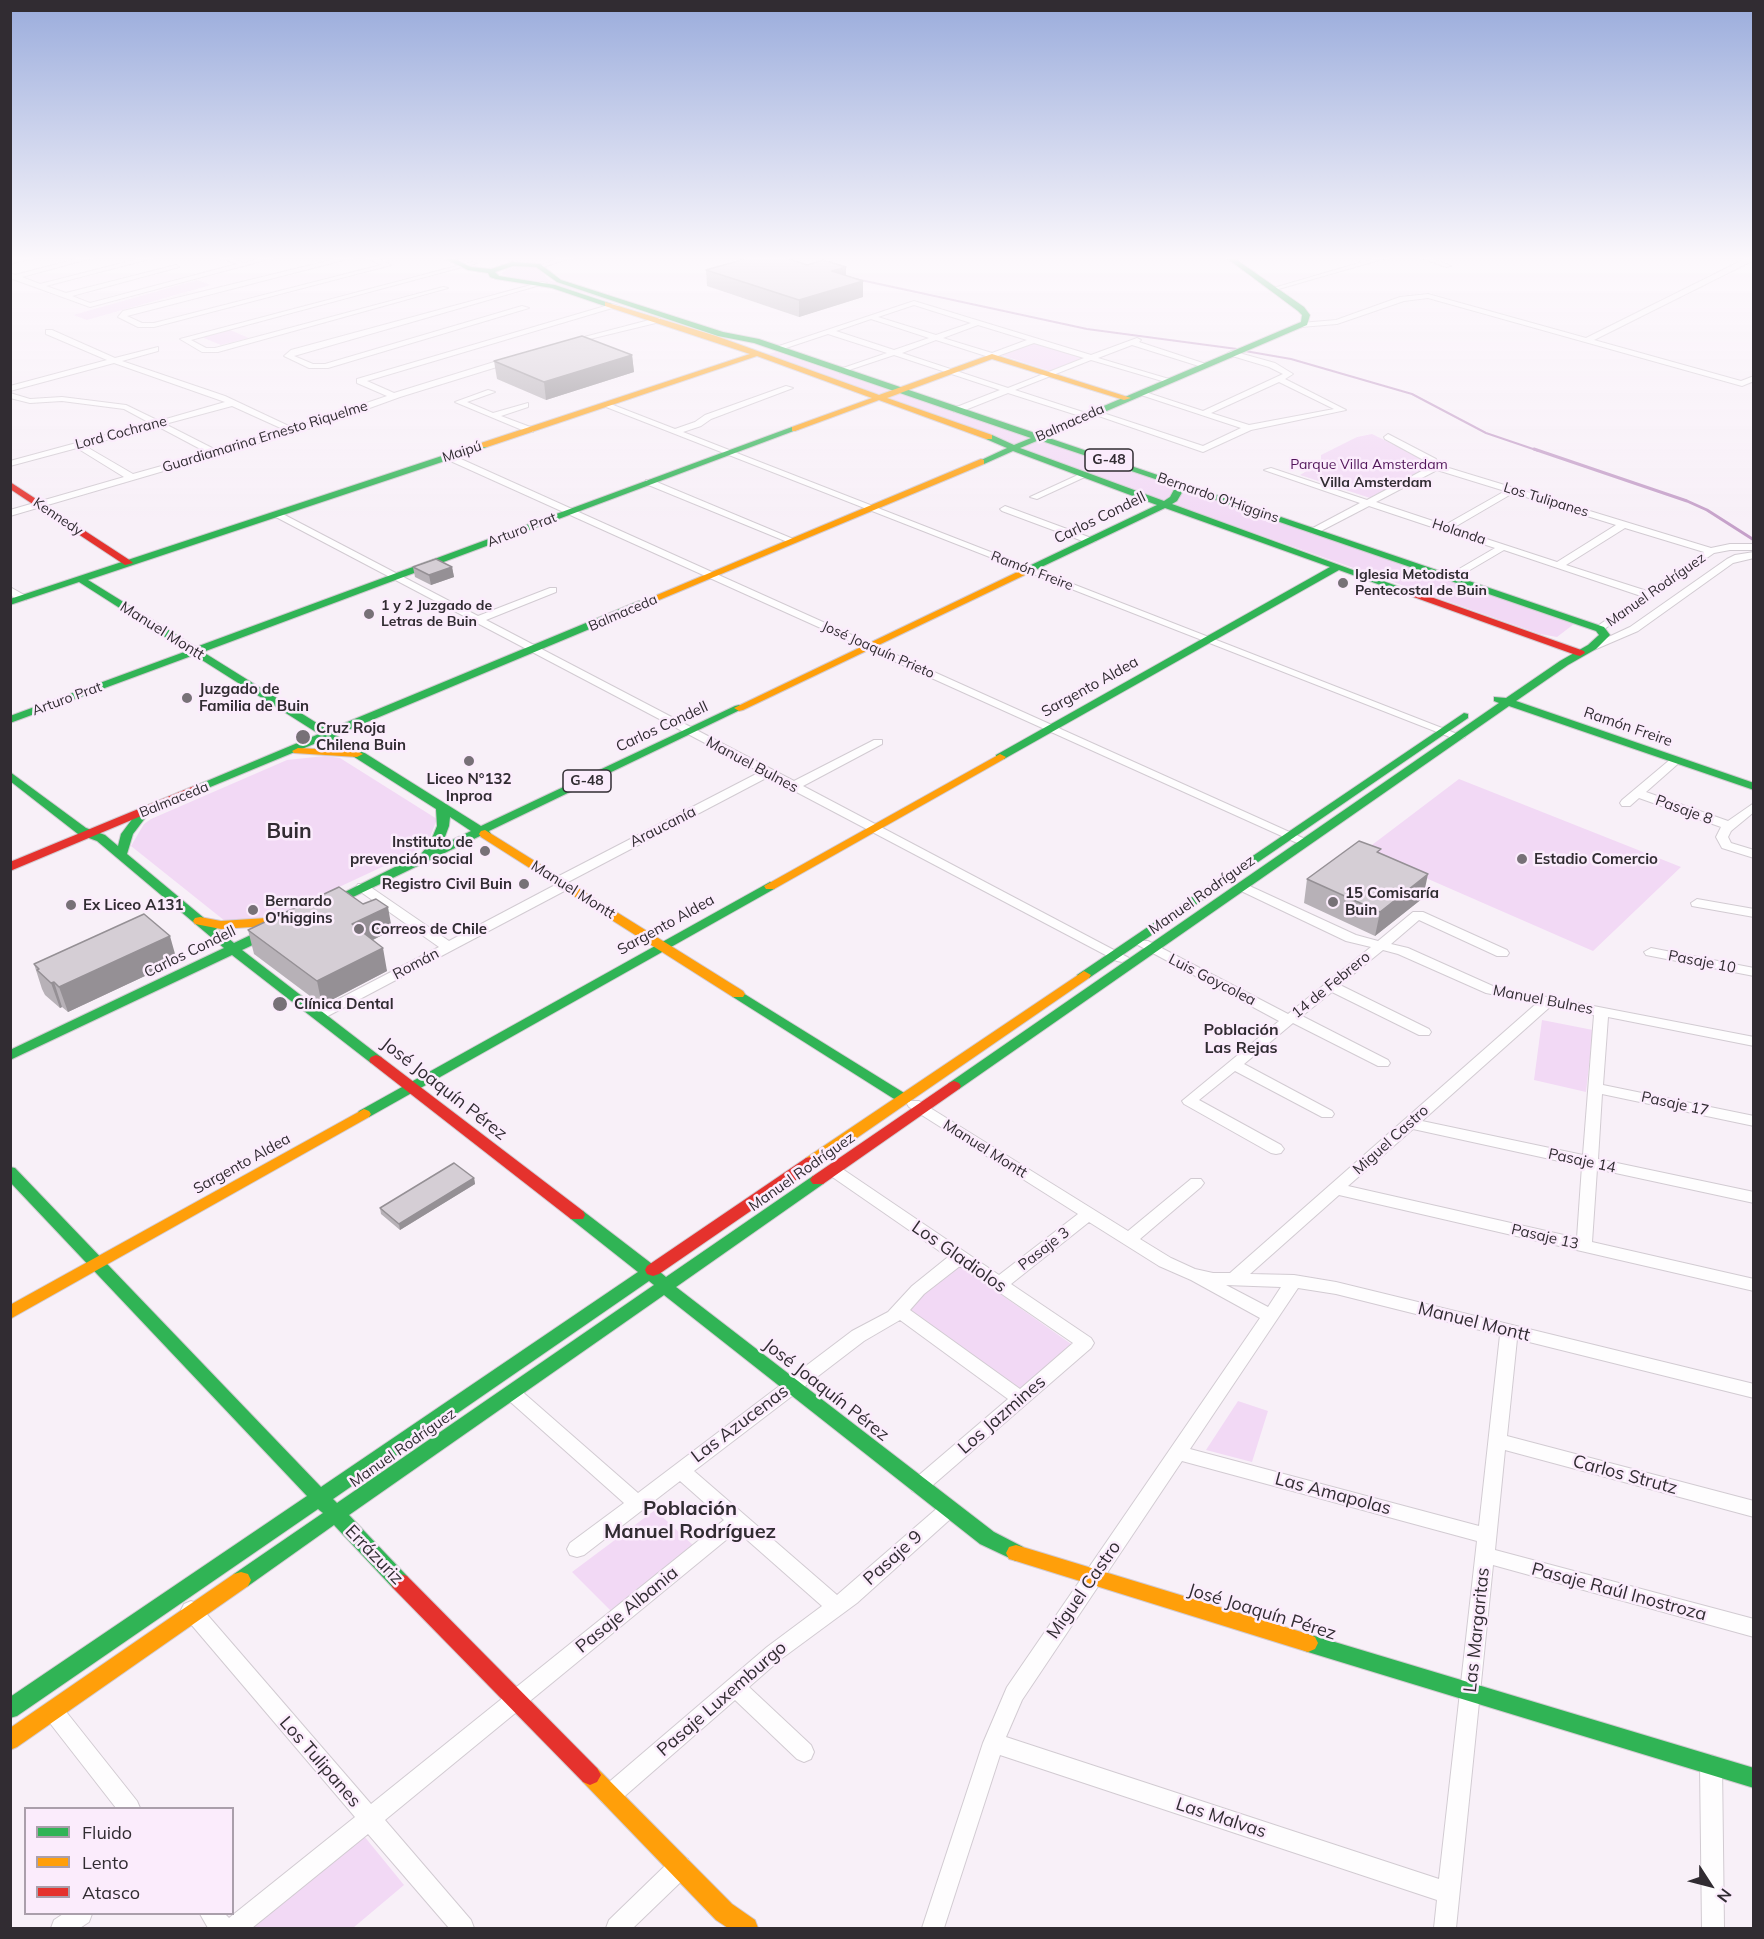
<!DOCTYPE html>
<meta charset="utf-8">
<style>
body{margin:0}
#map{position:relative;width:1764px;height:1939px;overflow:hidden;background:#f8f0f8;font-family:Mulish,sans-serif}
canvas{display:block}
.frame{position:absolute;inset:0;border:12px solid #312c32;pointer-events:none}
.legend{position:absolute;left:24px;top:1807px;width:210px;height:108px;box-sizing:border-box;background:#fbecfc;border:2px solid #aa9fab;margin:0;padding:8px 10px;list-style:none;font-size:18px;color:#312c32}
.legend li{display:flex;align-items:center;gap:12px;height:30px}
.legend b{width:30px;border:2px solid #aa9fab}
.north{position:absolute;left:1680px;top:1855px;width:60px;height:60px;-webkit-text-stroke:4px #fbecfc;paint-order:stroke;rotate:126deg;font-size:16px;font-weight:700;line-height:24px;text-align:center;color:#312c32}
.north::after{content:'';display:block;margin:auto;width:21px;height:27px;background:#312c32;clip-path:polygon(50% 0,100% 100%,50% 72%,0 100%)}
</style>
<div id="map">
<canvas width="1764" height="1939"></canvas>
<div class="frame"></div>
<ul class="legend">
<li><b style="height:8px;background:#30b455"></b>Fluido</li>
<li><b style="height:8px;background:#ff9f0a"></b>Lento</li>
<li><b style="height:8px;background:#e5322d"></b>Atasco</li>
</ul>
<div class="north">N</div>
</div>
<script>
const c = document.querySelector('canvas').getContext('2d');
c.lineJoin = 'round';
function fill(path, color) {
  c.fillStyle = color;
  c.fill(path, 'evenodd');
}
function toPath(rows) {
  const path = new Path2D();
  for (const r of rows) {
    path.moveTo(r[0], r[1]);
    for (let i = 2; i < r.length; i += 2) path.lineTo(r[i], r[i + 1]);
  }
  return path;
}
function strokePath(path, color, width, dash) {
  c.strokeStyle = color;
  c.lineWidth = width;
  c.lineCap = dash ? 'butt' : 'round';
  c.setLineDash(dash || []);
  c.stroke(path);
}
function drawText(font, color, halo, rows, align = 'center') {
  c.font = font + ' Mulish,sans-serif';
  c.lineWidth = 5;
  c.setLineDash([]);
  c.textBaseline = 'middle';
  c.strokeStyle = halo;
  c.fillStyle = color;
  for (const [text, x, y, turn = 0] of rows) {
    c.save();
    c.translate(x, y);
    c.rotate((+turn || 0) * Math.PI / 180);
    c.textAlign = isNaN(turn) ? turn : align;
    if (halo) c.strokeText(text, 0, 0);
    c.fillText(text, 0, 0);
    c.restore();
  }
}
fill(toPath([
 [523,266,539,268,549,280,639,310,551,283,512,278,501,274,507,269],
 [197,280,211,285,87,320,73,315],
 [228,329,249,338,221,345,201,337],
 [1036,342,1085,358,1050,371,1001,355],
 [776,352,1181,488,1574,624,1557,637,1540,634,1034,455,1008,441,768,354],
 [1372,434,1430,462,1431,465,1370,498,1300,475,1321,462,1321,455,1357,437],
 [325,756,340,758,437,819,427,846,277,916,225,921,131,846,144,824,151,819,287,760],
 [1459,779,1681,867,1593,951,1364,851],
 [1542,1020,1593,1030,1586,1092,1534,1080],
 [959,1265,1074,1346,1019,1392,904,1307],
 [1238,1401,1268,1411,1252,1462,1206,1450],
 [655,1510,694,1546,611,1611,572,1572],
 [364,1836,404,1885,353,1928,248,1928]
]), '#f2d9f5');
strokePath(toPath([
 [856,279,1087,329,1237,349],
 [1245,351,1291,359,1412,394,1486,433,1539,451]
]), '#c5a0c9', 2);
strokePath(toPath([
 [1534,449,1687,501,1707,510,1754,540]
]), '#c5a0c9', 3);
const street = toPath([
 [27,256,38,256,10,264,10,260,27,256],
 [88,256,99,256,22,277,40,284,150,256,153,258,46,286,66,293,176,265,179,267,72,296,90,303,237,264,216,256,225,256,244,263,269,256,280,256,90,307,10,278,10,273,15,275,88,256],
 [348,256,359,256,127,316,142,323,154,323,381,265,363,256,372,256,391,265,154,327,138,327,118,317,123,311,348,256],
 [567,256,577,256,543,267,538,266,567,256],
 [1383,256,1393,256,1275,290,1270,289,1383,256],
 [1417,256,1426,256,1451,266,1446,267,1417,256],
 [1751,256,1754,256,1754,260,1594,340,1741,381,1754,376,1754,381,1742,386,1428,298,1404,301,1337,324,1301,327,1297,325,1301,323,1336,320,1400,297,1428,294,1586,338,1751,256],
 [472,262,477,263,191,340,206,348,215,348,443,287,448,288,218,352,202,352,180,339,472,262],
 [542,282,547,283,294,356,313,364,325,364,522,306,529,308,328,368,309,368,284,356,291,350,542,282],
 [914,301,1091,355,1137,338,1141,340,1139,342,1209,365,1202,367,1132,345,1098,358,1169,379,1169,383,1091,360,1015,390,1089,414,1089,418,1086,418,1008,393,960,412,954,412,954,408,1000,390,894,355,840,373,840,369,887,353,828,334,780,350,773,348,914,301],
 [914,305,971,323,936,335,878,317,914,305],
 [871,319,929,338,894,350,836,331,871,319],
 [978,325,1027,340,992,353,943,338,978,325],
 [936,340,992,358,1034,343,1084,358,1008,388,902,353,936,340],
 [612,304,619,306,367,381,394,393,507,358,513,358,513,362,400,397,331,422,10,516,10,510,124,477,77,448,10,466,10,461,150,423,124,409,62,401,30,403,10,398,10,393,30,399,62,397,126,405,159,421,225,402,114,363,10,391,10,386,107,360,46,334,46,330,52,330,115,358,158,347,158,351,122,361,225,396,293,428,387,396,357,383,357,379,612,304],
 [232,406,285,430,216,450,165,424,232,406],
 [157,426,208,453,133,474,85,446,157,426],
 [657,318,660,318,660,322,569,344,565,342,657,318],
 [1232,351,1275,363,1293,374,1285,379,1346,410,1251,430,1203,452,1090,413,1097,411,1203,446,1241,428,1135,393,1142,391,1203,411,1283,374,1269,367,1229,355,1228,353,1232,351],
 [1279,382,1334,409,1249,425,1211,413,1279,382],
 [786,386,793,388,711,419,701,426,683,432,1465,737,1459,740,1455,739,601,405,608,403,675,429,695,422,705,415,786,386],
 [488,390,495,392,467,402,493,413,528,403,528,407,501,416,533,428,533,432,527,432,455,402,488,390],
 [1388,434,1436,459,1439,465,1711,548,1730,544,1754,544,1754,550,1730,550,1714,553,1600,632,1596,631,1596,627,1641,596,1504,550,1453,580,1447,580,1447,576,1495,548,1369,506,1317,533,1311,533,1311,529,1360,503,1264,470,1271,468,1367,500,1431,466,1429,463,1385,439,1384,437,1388,434],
 [1437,470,1505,491,1445,525,1376,502,1437,470],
 [1513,493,1616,525,1557,562,1453,528,1513,493],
 [1625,528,1704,552,1647,591,1566,565,1625,528],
 [446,455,452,455,1305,839,1299,843,1295,842,446,459,446,455],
 [1080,474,1087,476,1037,499,1030,497,1080,474],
 [646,480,652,480,798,541,790,543,646,484,646,480],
 [1005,506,1094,539,1096,541,1088,543,1002,511,1000,509,1005,506],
 [277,511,478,616,550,588,556,588,556,592,486,620,794,781,874,740,882,740,882,744,803,786,1129,958,1122,962,1117,961,768,777,568,882,572,885,570,888,324,1018,314,1018,312,1015,314,1012,439,947,358,890,356,887,358,884,366,884,449,941,557,884,553,881,555,878,760,772,274,516,272,514,277,511],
 [1754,552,1754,558,1733,563,1638,631,1596,649,1592,650,1587,647,1630,627,1727,559,1735,555,1754,552],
 [10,587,26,596,26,600,18,600,10,595,10,587],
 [1676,757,1682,760,1680,762,1646,792,1728,821,1754,803,1754,812,1731,831,1728,837,1731,843,1754,850,1754,858,1722,848,1716,837,1721,827,1639,798,1630,806,1622,806,1620,803,1622,800,1672,758,1676,757],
 [1243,883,1356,935,1378,941,1413,912,1423,912,1507,950,1509,953,1507,956,1497,956,1419,920,1391,944,1408,948,1495,987,1754,1037,1754,1046,1608,1017,1603,1085,1754,1116,1754,1126,1602,1094,1598,1159,1754,1192,1754,1203,1597,1169,1592,1242,1754,1279,1754,1291,1339,1195,1250,1274,1294,1275,1336,1282,1754,1384,1754,1398,1517,1339,1507,1436,1754,1501,1754,1517,1505,1450,1495,1550,1754,1619,1754,1637,1493,1565,1456,1928,1434,1928,1437,1900,1000,1755,944,1928,922,1928,983,1743,1007,1687,1260,1318,1191,1280,1159,1266,1089,1222,1011,1284,1091,1338,1094,1343,1091,1348,926,1491,919,1494,912,1491,910,1486,912,1481,1008,1399,900,1320,864,1341,694,1471,837,1595,942,1504,949,1501,956,1504,958,1509,956,1514,857,1603,781,1659,749,1687,811,1745,814,1752,811,1759,804,1762,797,1759,735,1700,618,1802,610,1805,602,1802,599,1795,602,1788,767,1647,822,1606,737,1531,385,1820,471,1920,474,1928,449,1928,368,1834,252,1928,208,1928,200,1914,225,1914,229,1918,355,1817,184,1616,181,1610,184,1604,191,1601,198,1604,371,1804,724,1520,680,1481,584,1555,577,1557,570,1555,567,1549,570,1543,624,1503,506,1398,503,1393,506,1388,512,1386,518,1388,638,1493,852,1331,888,1312,912,1286,948,1257,828,1174,825,1170,828,1166,838,1166,999,1275,1078,1214,909,1107,907,1104,909,1101,919,1101,1128,1231,1191,1179,1201,1179,1204,1183,1201,1187,1140,1239,1171,1258,1195,1269,1213,1273,1230,1273,1537,1003,1486,993,1398,954,1383,950,1340,985,1429,1029,1431,1032,1429,1035,1419,1035,1332,992,1302,1016,1388,1060,1390,1063,1388,1066,1378,1066,1293,1023,1244,1064,1332,1111,1334,1114,1332,1117,1322,1117,1235,1071,1199,1100,1281,1145,1284,1149,1281,1153,1276,1154,1271,1153,1184,1104,1182,1101,1279,1021,1136,944,1138,941,1148,941,1288,1014,1371,947,1346,941,1239,890,1237,887,1239,884,1243,883],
 [1551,1006,1594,1015,1583,1155,1422,1121,1551,1006],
 [1413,1129,1582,1166,1577,1238,1348,1186,1413,1129],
 [960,1266,993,1288,1073,1343,1020,1389,910,1310,924,1294,960,1266],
 [1226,1285,1281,1287,1268,1307,1226,1285],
 [1298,1288,1336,1294,1500,1335,1479,1526,1190,1449,1298,1288],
 [1182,1461,1477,1541,1439,1879,1006,1737,1022,1700,1182,1461],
 [1697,899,1754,909,1754,917,1692,906,1691,903,1697,899],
 [1651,948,1754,968,1754,976,1646,955,1644,952,1651,948],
 [53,1702,60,1704,137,1801,140,1808,116,1808,46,1718,43,1711,46,1704,53,1702],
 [1711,1755,1718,1758,1722,1765,1724,1928,1702,1928,1700,1765,1704,1758,1711,1755],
 [680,1856,688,1859,691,1867,688,1875,633,1928,606,1928,609,1920,672,1859,680,1856],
 [63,1914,92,1914,89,1922,80,1928,51,1928,54,1920,63,1914]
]);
const fast = toPath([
 [440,256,448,256,471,267,491,269,512,262,540,264,561,280,723,332,759,339,1038,434,1301,322,1302,315,1298,311,1224,256,1231,256,1304,307,1310,315,1307,325,1046,437,1604,627,1610,635,1596,649,1568,665,1516,701,1754,783,1754,790,1509,706,959,1089,949,1089,947,1086,949,1083,1499,703,1494,701,1494,697,1506,698,1560,661,1588,645,1599,635,1596,631,1184,489,1177,501,1172,504,1416,593,1411,596,1408,595,1339,570,1004,759,996,759,996,755,1330,567,1165,508,1033,571,1027,571,1027,567,1157,505,1013,451,984,464,977,462,1007,448,986,439,986,435,992,435,1014,445,1031,438,754,343,718,336,557,282,536,267,513,266,495,272,499,276,555,285,612,304,605,306,552,288,496,279,490,277,488,273,468,270,440,256],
 [1039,440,1176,486,1170,497,1164,501,1020,448,1039,440],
 [792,427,799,429,203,652,328,730,639,601,647,601,647,605,336,735,481,826,735,706,739,705,744,708,489,831,491,834,489,837,480,836,328,909,318,909,317,906,421,854,430,843,437,826,436,809,326,739,203,790,195,790,193,788,195,786,319,734,194,655,10,723,10,716,187,651,79,582,10,605,10,599,481,443,487,443,487,447,88,580,196,647,792,427],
 [450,817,471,831,442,845,449,826,450,817],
 [1464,713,1468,714,1468,718,1089,978,1079,978,1077,975,1464,713],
 [10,772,86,828,105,835,118,846,121,834,139,810,147,810,149,813,133,834,127,854,234,943,274,924,284,924,286,927,284,930,242,950,381,1057,383,1060,381,1063,371,1063,232,955,10,1060,10,1050,224,948,97,841,78,834,10,781,10,772],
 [770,882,774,883,776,886,774,889,369,1117,359,1117,357,1114,359,1111,770,882],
 [738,990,909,1096,911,1099,909,1102,899,1102,733,997,731,994,733,991,738,990],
 [10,1167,15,1168,321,1487,638,1272,571,1219,569,1215,571,1211,583,1211,652,1264,659,1266,660,1272,666,1277,813,1176,823,1176,826,1180,823,1184,676,1287,994,1532,1023,1547,1026,1553,1023,1559,1016,1561,980,1544,664,1295,349,1515,407,1576,410,1582,407,1588,400,1590,393,1588,334,1525,248,1586,241,1588,234,1586,231,1580,234,1574,323,1513,318,1509,17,1716,10,1718,10,1697,307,1496,10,1182,10,1167],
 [649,1281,654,1285,337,1503,333,1499,649,1281],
 [1308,1634,1754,1768,1754,1788,1308,1652,1301,1649,1298,1643,1301,1637,1308,1634]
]);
const slow = toPath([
 [605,302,716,336,879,395,992,354,1131,398,1124,400,992,359,887,398,992,435,992,439,986,439,879,400,795,431,792,431,792,427,872,398,757,356,487,447,481,447,481,443,750,354,605,306,605,302],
 [981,459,984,460,984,464,647,605,643,606,638,603,981,459],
 [1030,566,1035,569,1033,571,743,710,739,711,734,708,1030,566],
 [298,748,357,751,363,754,357,757,294,753,292,751,298,748],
 [1000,754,1006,757,1004,759,774,889,766,889,764,886,1000,754],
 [485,830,743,991,745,994,743,997,733,997,481,837,479,834,481,831,485,830],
 [200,917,221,921,282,917,289,921,282,925,221,929,195,924,193,921,195,918,200,917],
 [1084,971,1091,975,1089,978,816,1166,806,1166,803,1162,806,1158,1084,971],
 [364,1109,369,1111,371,1114,369,1117,10,1319,10,1305,364,1109],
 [1016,1545,1308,1634,1315,1637,1318,1643,1315,1649,1308,1652,1016,1561,1009,1559,1006,1553,1009,1547,1016,1545],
 [241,1572,248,1574,251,1580,248,1586,17,1747,10,1750,10,1728,234,1574,241,1572],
 [590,1765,597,1768,732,1904,755,1920,758,1928,728,1928,716,1920,583,1782,579,1775,583,1768,590,1765]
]);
const jam = toPath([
 [10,482,131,561,133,563,125,565,10,489,10,482],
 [1411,590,1584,651,1585,653,1580,656,1576,655,1408,595,1406,593,1411,590],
 [199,784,205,788,203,790,10,871,10,862,199,784],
 [376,1055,381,1057,583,1211,585,1215,583,1219,571,1219,371,1063,369,1060,371,1057,376,1055],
 [954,1081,959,1083,961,1086,959,1089,823,1184,813,1184,810,1180,813,1176,949,1083,954,1081],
 [811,1157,816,1158,819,1162,816,1166,659,1274,653,1276,647,1274,645,1270,647,1266,806,1158,811,1157],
 [400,1574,407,1576,597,1768,601,1775,597,1782,590,1785,583,1782,393,1588,390,1582,393,1576,400,1574]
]);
strokePath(street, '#d2cbd2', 2);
strokePath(fast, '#d2cbd2', 2);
strokePath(slow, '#d2cbd2', 2);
strokePath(jam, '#d2cbd2', 2);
fill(street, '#fefdfe');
fill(fast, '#30b455');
fill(slow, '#ff9f0a');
fill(jam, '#e5322d');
fill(toPath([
 [706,270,846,275,863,297,799,317,707,286],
 [632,355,634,372,546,400,497,379,494,361],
 [413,567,452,567,454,577,431,585,415,577],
 [1380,853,1423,898,1375,936,1304,903,1307,879],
 [248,930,392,930,373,940,387,971,322,1005,254,954],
 [177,961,68,1012,62,1007,60,1008,45,995,42,989,34,964],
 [474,1178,475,1184,400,1230,381,1214,380,1208]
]), '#b7b1b7');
fill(toPath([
 [846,267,846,283,832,271],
 [863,281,863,297,799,317,799,300],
 [632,355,634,372,546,400,544,382],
 [452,567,454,577,431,585,429,575],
 [1428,874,1423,898,1375,936,1380,912],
 [388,907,392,930,357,948,352,924],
 [170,936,177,961,68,1012,59,987],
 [383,948,387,971,322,1005,317,981],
 [54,982,62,1007,60,1008,51,983],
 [474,1178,475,1184,400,1230,399,1224]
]), '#959095');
const building = toPath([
 [755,256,780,256,807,265,823,260,846,267,832,271,863,281,799,300,706,270,755,256],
 [582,336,632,355,544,382,494,361,582,336],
 [436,559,452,567,429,575,413,567,436,559],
 [1359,841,1381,849,1377,852,1428,874,1380,912,1307,879,1359,841],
 [339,887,363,904,376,899,388,907,352,924,383,948,317,981,248,930,339,887],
 [144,914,170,936,59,987,54,982,51,983,37,970,39,969,34,964,144,914],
 [454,1163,474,1178,399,1224,380,1208,454,1163]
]);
fill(building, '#d5ced5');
strokePath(building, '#959095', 1.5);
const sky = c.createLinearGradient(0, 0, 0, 527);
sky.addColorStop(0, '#9aacdc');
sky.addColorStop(0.49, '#fcf8fc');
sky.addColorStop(1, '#fcf8fc00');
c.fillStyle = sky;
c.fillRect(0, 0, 1764, 527);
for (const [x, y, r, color] of [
 [1343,583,6,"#777177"],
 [369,614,6,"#777177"],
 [187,698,6,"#777177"],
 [303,737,8,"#777177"],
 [469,761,6,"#777177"],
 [485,851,6,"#777177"],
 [1522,859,6,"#777177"],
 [524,884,6,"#777177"],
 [1333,902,6,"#777177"],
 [71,905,6,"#777177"],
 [253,910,6,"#777177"],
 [359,929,6,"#777177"],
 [280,1004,8,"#777177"]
]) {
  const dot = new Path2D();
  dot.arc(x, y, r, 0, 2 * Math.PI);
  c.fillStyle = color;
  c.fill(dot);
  strokePath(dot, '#fbecfc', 2);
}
drawText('14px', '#312c32', '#fbecfc', [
 ["Balmaceda",1070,423,-24],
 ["Lord Cochrane",121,433,-15],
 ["Guardiamarina Ernesto Riquelme",265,437,-17],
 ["Maipú",462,452,-18],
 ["Bernardo O'Higgins",1218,498,19],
 ["Los Tulipanes",1546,500,17],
 ["Kennedy",58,517,34],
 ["Arturo Prat",522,530,-21],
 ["Holanda",1459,532,18],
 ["Ramón Freire",1032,571,21],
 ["Manuel Rodríguez",1656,590,-35],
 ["Balmaceda",623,613,-23],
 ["José Joaquín Prieto",878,650,24],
 ["Arturo Prat",67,699,-20],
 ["Balmaceda",174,800,-22]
]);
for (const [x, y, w] of [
 [1109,460,48],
 [587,781,48]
]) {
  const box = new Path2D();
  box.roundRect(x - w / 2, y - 11, w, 22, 4.5);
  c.fillStyle = '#fbecfc';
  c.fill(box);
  strokePath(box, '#312c32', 1.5);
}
drawText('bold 14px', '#312c32', null, [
 ["G-48",1109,460],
 ["G-48",587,781]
]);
drawText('14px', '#52155a', '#fbecfc', [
 ["Parque Villa Amsterdam",1369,465]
]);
drawText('bold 14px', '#312c32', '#fbecfc', [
 ["Villa Amsterdam",1376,483]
]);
drawText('bold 14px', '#312c32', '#fbecfc', [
 ["Iglesia Metodista",1355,575],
 ["Pentecostal de Buin",1355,591],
 ["1 y 2 Juzgado de",381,606],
 ["Letras de Buin",381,622]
], 'left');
drawText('15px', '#312c32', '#fbecfc', [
 ["Carlos Condell",1100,518,-26],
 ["Manuel Montt",162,631,32],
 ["Sargento Aldea",1090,687,-29],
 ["Carlos Condell",662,727,-25],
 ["Ramón Freire",1628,727,19],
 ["Manuel Bulnes",752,765,28],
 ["Pasaje 8",1684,810,20],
 ["Araucanía",663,827,-27],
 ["Manuel Montt",573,890,32],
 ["Manuel Rodríguez",1202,895,-35],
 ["Sargento Aldea",666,925,-29],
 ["Carlos Condell",190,952,-26],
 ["Pasaje 10",1702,962,11],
 ["Román",416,964,-28],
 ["Luis Goycolea",1212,980,27],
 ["14 de Febrero",1331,985,-39],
 ["Manuel Bulnes",1543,1000,11],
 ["Pasaje 17",1675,1104,12],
 ["Miguel Castro",1391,1140,-42],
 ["Manuel Montt",985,1149,32],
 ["Pasaje 14",1582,1161,12],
 ["Sargento Aldea",242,1164,-29],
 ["Manuel Rodríguez",802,1172,-35],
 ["Pasaje 13",1545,1237,13],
 ["Pasaje 3",1044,1249,-38],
 ["Manuel Rodríguez",403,1448,-35]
]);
drawText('bold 15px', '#312c32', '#fbecfc', [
 ["Juzgado de",199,689],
 ["Familia de Buin",199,706],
 ["Cruz Roja",316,728],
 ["Chilena Buin",316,745],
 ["Liceo N°132",469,779,"center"],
 ["Inproa",469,796,"center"],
 ["Instituto de",473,842,"right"],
 ["prevención social",473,859,"right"],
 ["Estadio Comercio",1534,859],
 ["Registro Civil Buin",512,884,"right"],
 ["15 Comisaría",1345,893],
 ["Buin",1345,910],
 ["Bernardo",265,901],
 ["O'higgins",265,918],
 ["Ex Liceo A131",83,905],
 ["Correos de Chile",371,929],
 ["Clínica Dental",294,1004]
], 'left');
drawText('bold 16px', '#312c32', '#fbecfc', [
 ["Población",1241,1030],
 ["Las Rejas",1241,1048]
]);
drawText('18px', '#312c32', '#fbecfc', [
 ["José Joaquín Pérez",444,1089,38],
 ["Los Gladiolos",959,1257,35],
 ["Manuel Montt",1474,1322,14],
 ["José Joaquín Pérez",826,1390,38],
 ["Los Jazmines",1002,1415,-41],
 ["Las Azucenas",740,1424,-37],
 ["Carlos Strutz",1625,1475,15],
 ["Las Amapolas",1333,1494,15],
 ["Errázuriz",374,1555,46],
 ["Pasaje 9",893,1558,-42],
 ["Miguel Castro",1084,1590,-55],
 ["Pasaje Raúl Inostroza",1619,1592,15],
 ["Pasaje Albania",627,1610,-39],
 ["José Joaquín Pérez",1262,1612,17],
 ["Las Margaritas",1477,1630,-84],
 ["Pasaje Luxemburgo",722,1699,-41],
 ["Los Tulipanes",320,1762,49],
 ["Las Malvas",1221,1818,18]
]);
drawText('bold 20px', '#312c32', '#fbecfc', [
 ["Población",690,1509],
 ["Manuel Rodríguez",690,1532]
]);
drawText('bold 21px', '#312c32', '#fbecfc', [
 ["Buin",289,832]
]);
</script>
